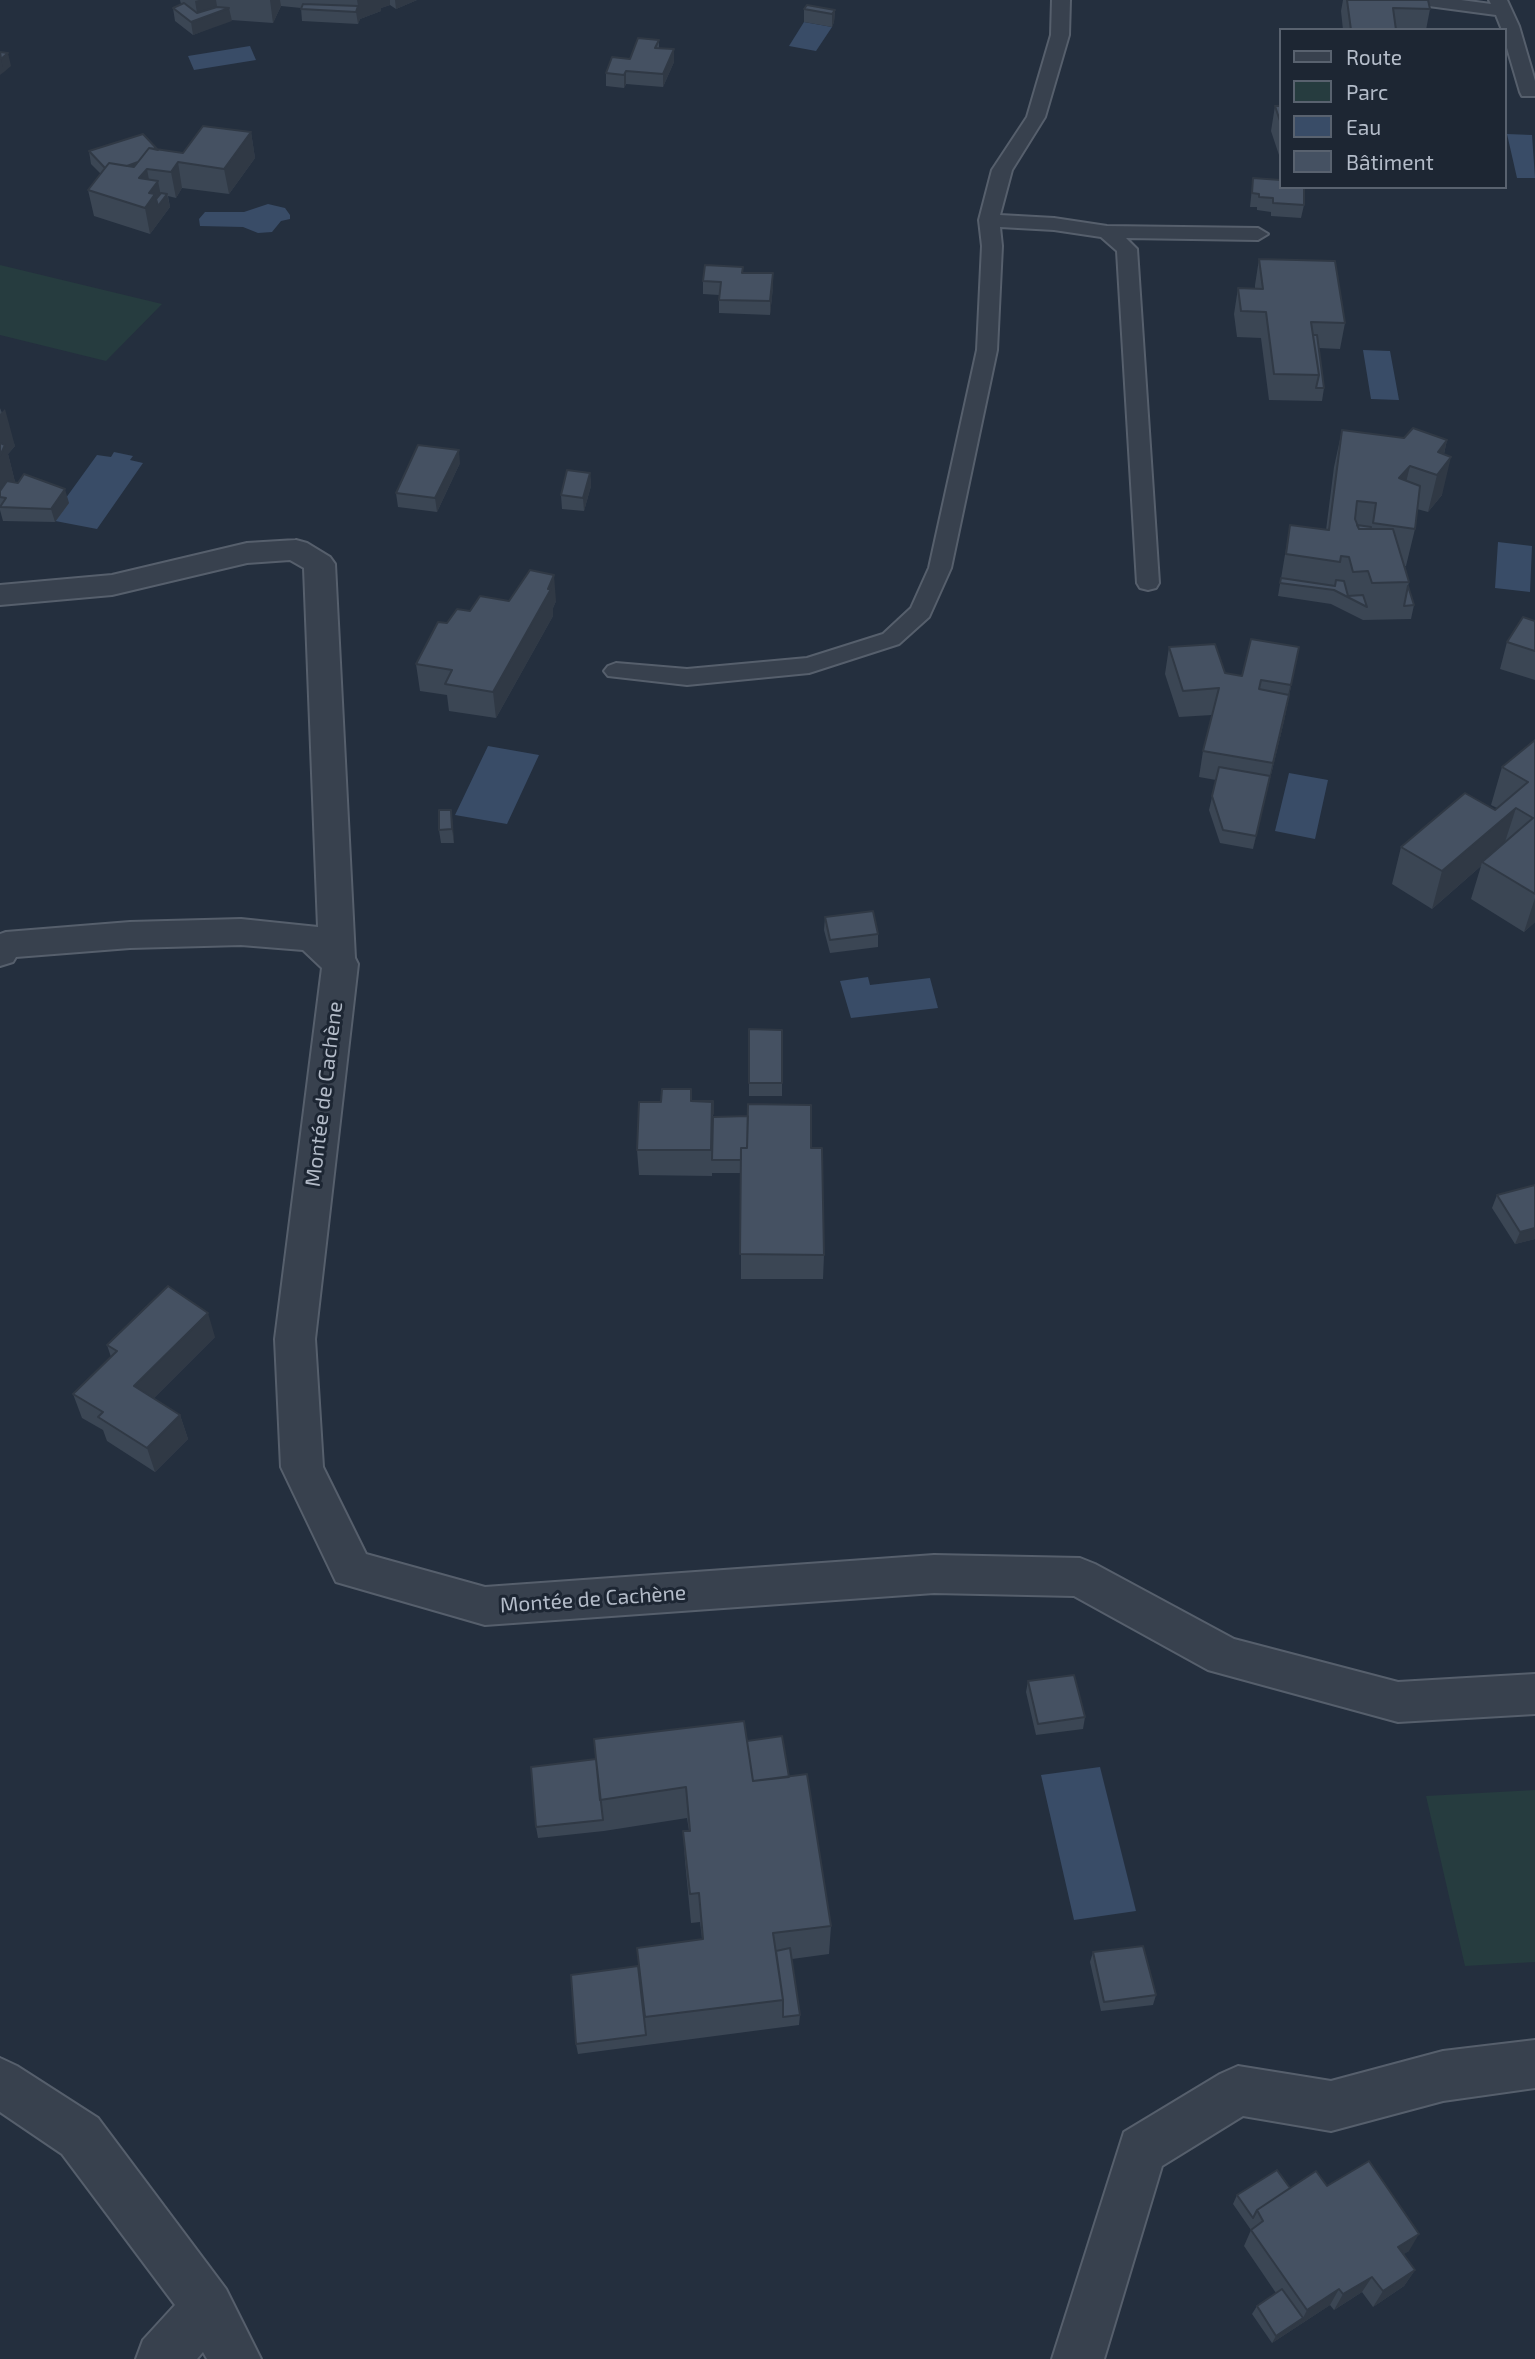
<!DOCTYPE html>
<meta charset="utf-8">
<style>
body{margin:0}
#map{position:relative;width:1535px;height:2359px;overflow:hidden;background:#242f3e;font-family:"Exo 2",sans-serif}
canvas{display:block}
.legend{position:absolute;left:1279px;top:28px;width:228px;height:161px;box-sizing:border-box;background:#1d2633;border:2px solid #59626f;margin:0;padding:9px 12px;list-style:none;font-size:21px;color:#b4bcc9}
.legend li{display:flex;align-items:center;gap:14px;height:35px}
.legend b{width:35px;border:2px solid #59626f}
</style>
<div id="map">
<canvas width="1535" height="2359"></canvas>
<ul class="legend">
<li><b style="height:9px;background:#38414e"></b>Route</li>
<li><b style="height:19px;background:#263c3f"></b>Parc</li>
<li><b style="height:19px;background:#394c67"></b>Eau</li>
<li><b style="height:19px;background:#455162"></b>Bâtiment</li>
</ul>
</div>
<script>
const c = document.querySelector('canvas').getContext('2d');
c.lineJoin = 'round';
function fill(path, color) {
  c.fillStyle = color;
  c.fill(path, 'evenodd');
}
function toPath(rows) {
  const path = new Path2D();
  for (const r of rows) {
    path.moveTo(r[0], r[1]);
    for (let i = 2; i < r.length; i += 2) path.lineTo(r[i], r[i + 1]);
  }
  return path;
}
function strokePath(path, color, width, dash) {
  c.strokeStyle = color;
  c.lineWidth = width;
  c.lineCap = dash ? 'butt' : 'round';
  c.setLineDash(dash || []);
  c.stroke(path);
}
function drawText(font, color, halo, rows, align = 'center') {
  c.font = font + ' "Exo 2",sans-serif';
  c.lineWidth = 6;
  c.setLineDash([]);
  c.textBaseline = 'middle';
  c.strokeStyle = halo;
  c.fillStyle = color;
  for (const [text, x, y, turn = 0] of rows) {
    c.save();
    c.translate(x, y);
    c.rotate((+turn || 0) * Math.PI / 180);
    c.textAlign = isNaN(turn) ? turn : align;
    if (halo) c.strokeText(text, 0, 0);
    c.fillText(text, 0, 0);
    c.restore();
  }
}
fill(toPath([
 [0,265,162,304,106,361,0,335],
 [1535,1790,1535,1962,1465,1966,1426,1796]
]), '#263c3f');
fill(toPath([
 [804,22,832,27,816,51,789,46],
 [250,46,256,60,194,70,188,56],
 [1507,134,1532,135,1535,178,1517,178],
 [268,204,285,208,290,215,290,219,281,221,272,232,258,233,243,227,200,226,199,219,205,212,244,212],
 [1363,350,1390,351,1399,400,1371,399],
 [114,452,133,456,130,460,143,463,97,529,50,520,97,455,111,457],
 [1498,542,1532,546,1530,592,1495,588],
 [488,746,539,755,507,824,455,815],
 [1289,773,1328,780,1315,839,1275,831],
 [868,977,870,985,930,978,938,1008,851,1018,840,981],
 [1100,1767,1136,1911,1074,1920,1041,1775]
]), '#394c67');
const service = toPath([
 [1052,0,1070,0,1069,35,1045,117,1012,170,1000,215,1054,218,1107,226,1258,228,1268,234,1258,240,1126,238,1137,249,1159,583,1156,588,1148,590,1140,588,1137,583,1117,251,1101,237,1054,230,1000,227,1002,246,997,350,951,568,929,617,899,644,809,673,687,685,608,676,604,671,608,666,616,663,687,669,807,658,883,634,911,608,929,568,977,350,982,246,979,220,992,170,1027,117,1051,35,1052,0],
 [1412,0,1461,0,1491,4,1489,0,1507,0,1519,26,1535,81,1535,96,1522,96,1520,92,1505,41,1505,30,1502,30,1496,15,1421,5,1412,0]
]);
const minor = toPath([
 [296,540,307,543,330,557,335,564,355,958,358,964,315,1339,323,1467,366,1554,485,1587,934,1555,1080,1558,1095,1564,1234,1639,1398,1682,1535,1674,1535,1714,1398,1722,1208,1670,1074,1596,934,1593,485,1625,336,1582,281,1467,275,1339,322,968,303,950,241,945,130,948,16,957,13,962,0,966,0,934,6,932,130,922,241,919,318,927,304,568,290,560,247,563,112,595,0,605,0,585,112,575,247,543,296,540],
 [1535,2040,1535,2088,1443,2101,1331,2131,1243,2116,1162,2166,1104,2359,1052,2359,1124,2132,1220,2074,1238,2066,1331,2081,1443,2051,1535,2040],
 [0,2058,17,2066,98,2118,226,2289,261,2359,207,2359,203,2352,197,2359,136,2359,143,2340,175,2305,62,2154,0,2112,0,2058]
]);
strokePath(service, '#565f6c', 4);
strokePath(minor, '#565f6c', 4);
fill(service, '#38414e');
fill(minor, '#38414e');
fill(toPath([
 [180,0,417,0,396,9,390,5,381,8,381,11,360,19,358,24,302,21,301,8,281,6,273,23,231,20,193,35,175,21,173,8,181,4],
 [1343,0,1428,0,1430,9,1426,30,1343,30,1341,11],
 [804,9,835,10,834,22,832,27,804,22],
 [659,40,659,48,674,49,674,62,663,87,626,84,624,88,606,86,606,73],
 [1275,106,1281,106,1281,161,1271,131],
 [251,132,255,158,229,194,182,188,176,198,168,196,170,207,150,234,94,216,88,190,101,174,91,164,89,151,158,150,183,153],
 [1253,178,1304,205,1301,218,1271,216,1271,212,1257,210,1257,207,1250,207],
 [1259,259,1345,323,1340,349,1319,348,1324,388,1322,401,1269,400,1261,338,1237,337,1234,314,1238,288,1255,289,1255,285],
 [743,273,773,273,773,287,770,315,719,313,719,295,703,294,703,281],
 [0,408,15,446,8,454,15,482,69,503,55,522,3,521,0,510],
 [1342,430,1404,438,1447,440,1444,454,1442,495,1428,512,1417,509,1415,529,1406,566,1405,566,1409,582,1408,586,1414,605,1411,619,1363,620,1331,604,1278,596,1290,525,1326,530,1334,467],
 [460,463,437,512,398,507,396,493],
 [590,473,591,486,584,511,562,509,561,495],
 [509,601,556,601,553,608,553,616,496,718,449,711,447,695,420,691,416,664,470,611],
 [1535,621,1535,680,1500,669,1507,642],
 [1169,647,1225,673,1242,676,1299,647,1284,721,1253,849,1220,843,1209,810,1216,780,1199,777,1203,751,1212,715,1179,717,1165,674],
 [1535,740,1535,922,1524,932,1471,899,1481,866,1432,909,1392,884,1401,847,1495,810,1497,808,1491,805,1502,767],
 [451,810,454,843,441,843,439,830],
 [825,917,878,934,878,947,830,953,824,930],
 [749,1029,782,1030,782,1096,749,1096],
 [691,1089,692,1101,713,1101,713,1117,811,1148,824,1255,823,1279,741,1279,741,1173,712,1173,712,1176,639,1175,637,1150,661,1102],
 [1535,1185,1535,1239,1515,1244,1492,1208,1497,1195],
 [215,1337,154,1398,180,1415,188,1439,155,1472,107,1441,103,1430,82,1418,73,1394,111,1357,107,1345],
 [1028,1681,1085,1717,1083,1729,1036,1735,1026,1692],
 [747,1741,789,1777,831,1926,829,1954,792,1959,800,2015,799,2025,578,2054,576,2044,638,1966,702,1939,700,1922,691,1923,685,1861,683,1831,689,1831,687,1818,604,1831,604,1830,604,1831,538,1838,536,1827],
 [1093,1952,1156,1995,1153,2005,1101,2011,1090,1962],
 [1327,2186,1409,2251,1403,2254,1415,2270,1404,2286,1373,2307,1362,2292,1334,2310,1330,2305,1272,2343,1252,2314,1257,2306,1276,2293,1244,2246,1251,2230,1233,2204,1237,2195,1290,2188]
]), '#3b4654');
fill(toPath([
 [199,0,216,0,218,12,229,8,232,21,193,35,191,22,198,19,195,1],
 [270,0,280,0,281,6,273,23],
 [357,0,390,0,390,5,381,8,381,11,360,19,358,24,356,12,358,6],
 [395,0,417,0,396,9],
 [835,10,834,22,832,27,832,14],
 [674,49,674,62,663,87,663,74],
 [8,53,11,66,4,72,1,59],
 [0,55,4,72,0,75],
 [626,71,626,84,624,88,624,75],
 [251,132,255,158,229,194,224,169],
 [163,154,147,169,151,191,158,181,162,201,167,194,170,207,150,234,145,208,108,172],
 [178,162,182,188,176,198,171,172],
 [773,273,773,287,770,315,770,301],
 [5,409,15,446,8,454,15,482,6,498,0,497,0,414],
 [1447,440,1440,471,1451,457,1442,495,1428,512,1437,475,1438,452],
 [459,450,460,463,437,512,435,498],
 [1410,466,1401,503,1399,478],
 [590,473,591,486,584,511,583,498],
 [65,489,69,503,55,522,51,509],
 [554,575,556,601,553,608,553,616,496,718,493,692],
 [1299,647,1284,721,1253,849],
 [1516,808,1504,845,1482,862,1481,866,1432,909,1442,871],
 [451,810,453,823,454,843,452,829],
 [1535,898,1535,922,1524,932],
 [1535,1228,1535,1239,1515,1244,1520,1232],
 [208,1313,215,1337,142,1410,134,1386],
 [180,1415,188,1439,155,1472,147,1448],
 [1419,2234,1409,2251,1388,2264,1398,2247],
 [1415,2270,1404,2286,1373,2307,1383,2291],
 [1372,2277,1362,2292,1334,2310,1343,2294],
 [1339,2289,1330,2305,1272,2343,1276,2336,1303,2318,1307,2310]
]), '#303945');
const building = toPath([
 [1347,0,1428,0,1430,9,1393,8,1396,30,1351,30,1347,0],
 [184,3,197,13,217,7,229,8,191,22,173,8,184,3],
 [303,4,358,6,356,12,301,9,303,4],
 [807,5,835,10,832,14,804,9,807,5],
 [638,38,659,40,655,48,674,49,663,74,626,71,624,75,606,73,612,57,630,59,638,38],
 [0,52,8,53,1,59,0,52],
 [1275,106,1281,106,1281,124,1275,106],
 [203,126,251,132,224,169,178,162,171,172,147,169,139,178,158,181,149,193,155,194,145,208,88,190,109,163,134,167,149,148,183,153,203,126],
 [143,134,158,150,149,148,138,162,127,166,109,163,105,168,89,151,143,134],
 [1253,178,1281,180,1281,187,1304,187,1304,205,1273,203,1273,198,1259,197,1259,194,1252,193,1253,178],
 [161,193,167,194,158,206,156,199,161,193],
 [1259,259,1335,261,1345,323,1311,322,1319,375,1274,374,1266,312,1241,311,1238,288,1263,289,1259,259],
 [705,265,743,267,742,273,773,273,770,301,719,300,721,282,703,281,705,265],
 [1313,335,1317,335,1324,388,1316,388,1319,375,1313,335],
 [1413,428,1447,440,1438,452,1451,457,1437,475,1410,466,1399,478,1420,486,1415,529,1373,523,1376,503,1357,501,1355,519,1359,529,1393,529,1409,582,1372,583,1368,571,1353,572,1349,557,1341,556,1340,562,1286,554,1290,525,1329,530,1342,430,1404,438,1413,428],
 [0,443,5,445,0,456,0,443],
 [418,445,459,450,435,498,396,493,418,445],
 [567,470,590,473,583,498,561,495,567,470],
 [24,474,65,489,51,509,0,507,6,498,0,497,0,491,7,481,18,483,24,474],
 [1357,525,1371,527,1370,529,1359,529,1357,525],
 [530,570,554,575,548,589,551,589,493,692,445,684,452,670,416,664,438,622,447,623,457,609,470,611,480,596,509,601,530,570],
 [1281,578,1335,586,1336,580,1344,581,1348,596,1363,595,1367,607,1334,590,1280,583,1281,578],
 [1408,586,1414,605,1404,606,1408,586],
 [1523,617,1535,621,1535,651,1507,642,1523,617],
 [1251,639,1299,647,1291,685,1261,680,1259,689,1289,695,1273,763,1203,751,1219,688,1183,691,1169,647,1215,644,1225,673,1242,676,1251,639],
 [1535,740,1535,894,1482,862,1533,818,1516,808,1442,871,1401,847,1465,793,1495,810,1528,782,1502,767,1535,740],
 [1219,767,1270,776,1256,836,1223,830,1212,796,1219,767],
 [439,810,451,810,452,829,439,830,439,810],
 [873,911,878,934,830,940,825,917,873,911],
 [749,1029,782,1030,782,1083,749,1083,749,1029],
 [662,1089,691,1089,691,1101,712,1102,711,1150,637,1150,639,1102,661,1102,662,1089],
 [692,1101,713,1101,713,1114,712,1102,692,1101],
 [748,1104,811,1105,811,1148,822,1148,824,1255,740,1254,741,1148,747,1148,748,1104],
 [748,1116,747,1148,741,1148,741,1160,712,1160,713,1117,748,1116],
 [1535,1185,1535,1228,1520,1232,1497,1195,1535,1185],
 [168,1286,208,1313,134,1386,180,1415,147,1448,98,1417,103,1412,73,1394,117,1351,107,1345,168,1286],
 [1074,1675,1085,1717,1038,1724,1028,1681,1074,1675],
 [744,1721,753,1781,807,1774,831,1926,773,1933,783,2000,645,2017,637,1948,703,1939,699,1893,690,1894,683,1831,690,1831,686,1787,600,1800,594,1739,744,1721],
 [782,1736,789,1777,753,1781,747,1741,782,1736],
 [596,1759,603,1820,536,1827,531,1767,596,1759],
 [1143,1946,1156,1995,1104,2002,1093,1952,1143,1946],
 [790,1948,800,2015,783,2017,783,2000,776,1951,790,1948],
 [638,1966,646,2035,576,2044,571,1975,638,1966],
 [1369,2161,1419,2234,1398,2247,1415,2270,1383,2291,1372,2277,1343,2294,1339,2289,1307,2310,1251,2230,1263,2221,1257,2210,1316,2171,1327,2186,1369,2161],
 [1277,2170,1290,2188,1257,2210,1253,2218,1237,2195,1277,2170],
 [1282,2289,1303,2318,1276,2336,1257,2306,1282,2289]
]);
fill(building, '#455162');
strokePath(building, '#303945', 2);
drawText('21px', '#b4bcc9', '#1d2633', [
 ["Montée de Cachène",324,1094,-83],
 ["Montée de Cachène",593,1599,-4]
]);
</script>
